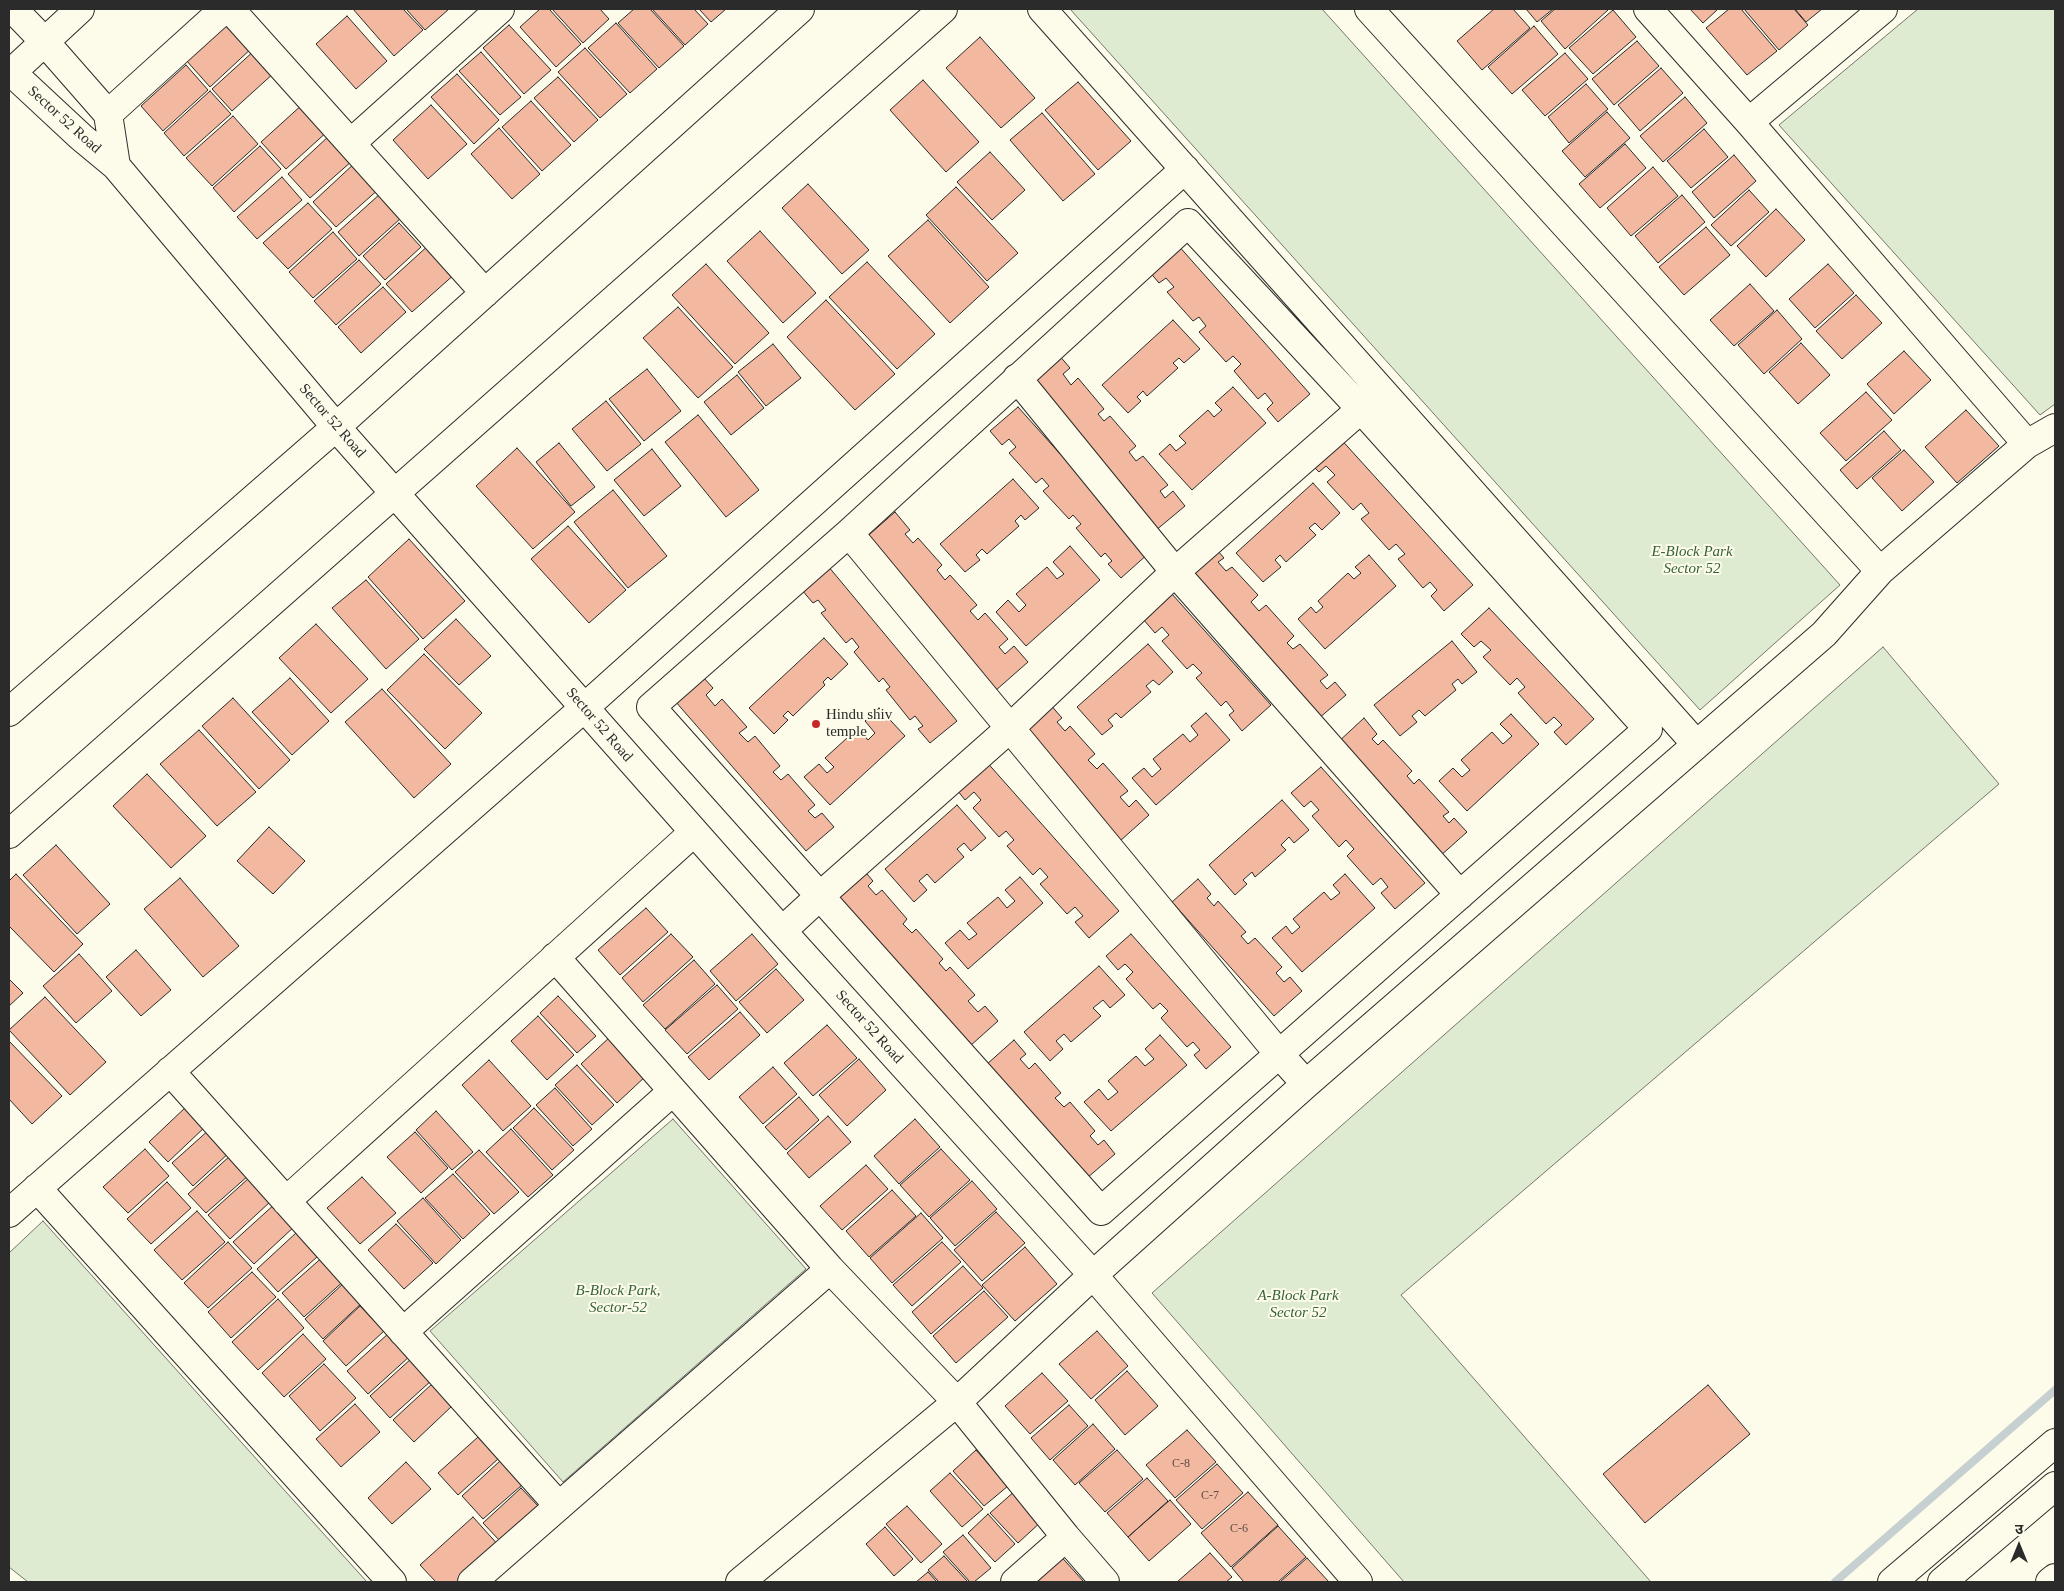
<!DOCTYPE html>
<html>
<head>
<meta charset="utf-8">
<style>
	body { margin:0 }
	#map { position:relative; width:2064px; height:1591px; overflow:hidden; background:#fdfbea; font-family:Georgia,"Noto Sans Devanagari",serif }
	canvas { display:block }
	.frame { position:absolute; inset:0; border:10px solid #2b2b2b; pointer-events:none }
	.north { position:absolute; left:1994px; top:1521px; width:50px; height:50px; -webkit-text-stroke:4px #fdfbea; paint-order:stroke; rotate:0deg; font-size:14px; font-weight:700; line-height:20px; text-align:center; color:#2b2b2b }
	.north::after { content:''; display:block; margin:auto; width:18px; height:22px; background:#2b2b2b; clip-path:polygon(50% 0,100% 100%,50% 72%,0 100%) }
</style>
</head>
<body>
<div id="map">
<canvas width="2064" height="1591"></canvas>
<div class="frame"></div>
<div class="north">उ</div>
</div>
<script>
const g = document.querySelector('canvas').getContext('2d');
g.lineJoin = 'round';
function paint(path, color) { g.fillStyle = color; g.fill(path, 'evenodd'); }
const poly = rows => new Path2D(rows.map(r => 'M' + r).join(''));
function stroke(path, color, width, dash) { g.strokeStyle = color; g.lineWidth = width; g.lineCap = dash ? 'butt' : 'round'; g.setLineDash(dash || []); g.stroke(path); }
function label(font, color, halo, rows, align = 'center') {
  g.font = font + ' Georgia,serif'; g.lineWidth = 4; g.setLineDash([]); g.textBaseline = 'middle'; g.strokeStyle = halo; g.fillStyle = color; for (const [text, x, y, turn = 0] of rows) {
    g.save(); g.translate(x, y); g.rotate((+turn || 0) * Math.PI / 180); g.textAlign = isNaN(turn) ? turn : align; if (halo) g.strokeText(text, 0, 0); g.fillText(text, 0, 0); g.restore();
  }
}
const green = poly([
	[1070,9,1322,9,1840,585,1700,710,1070,9],
	[1918,9,2055,9,2055,404,2040,415,1779,125,1918,9],
	[1883,647,1999,784,1401,1295,1651,1582,1404,1582,1152,1293,1883,647],
	[673,1119,806,1269,563,1482,430,1331,673,1119],
	[43,1221,268,1472,367,1582,28,1582,9,1567,9,1253,43,1221]
]);
paint(green, '#deebd1');
stroke(green, '#74746e', 1);
stroke(poly([
	[1835,1582,2055,1390]
]), '#c7d0d0', 8);
const building = poly([
	[353,9,403,9,423,30,394,56,353,9],
	[406,9,449,9,425,30,406,9],
	[540,9,549,9,581,44,556,67,520,27,540,9],
	[552,9,600,9,609,19,583,43,552,9],
	[634,9,650,9,684,46,659,68,618,23,634,9],
	[652,9,694,9,708,24,685,45,652,9],
	[699,9,726,9,711,22,699,9],
	[1494,9,1513,9,1530,28,1482,70,1457,41,1494,9],
	[1526,9,1553,9,1537,22,1526,9],
	[1555,9,1607,9,1608,10,1565,49,1541,21,1555,9],
	[1690,9,1718,9,1703,23,1690,9],
	[1729,9,1741,9,1777,51,1747,75,1706,28,1729,9],
	[1744,9,1794,9,1808,25,1779,50,1744,9],
	[1795,9,1822,9,1806,22,1795,9],
	[1613,10,1636,37,1593,74,1569,48,1613,10],
	[347,16,387,61,356,89,316,44,347,16],
	[229,18,254,46,210,87,185,59,229,18],
	[616,23,657,69,630,93,588,48,616,23],
	[509,25,551,70,524,94,483,48,509,25],
	[1534,26,1558,54,1512,94,1488,67,1534,26],
	[980,37,1035,98,1001,128,946,68,980,37],
	[1637,41,1659,66,1614,105,1592,79,1637,41],
	[585,48,627,94,600,118,558,72,585,48],
	[255,50,275,72,232,111,212,89,255,50],
	[481,52,521,97,500,115,459,71,481,52],
	[1565,53,1588,79,1545,116,1522,90,1565,53],
	[186,65,208,90,163,131,141,106,186,65],
	[1661,68,1683,93,1640,131,1618,105,1661,68],
	[457,74,499,120,474,144,431,97,457,74],
	[558,77,598,120,574,142,534,98,558,77],
	[923,80,979,142,946,172,890,110,923,80],
	[1078,82,1131,141,1098,170,1045,110,1078,82],
	[1586,84,1608,109,1569,143,1548,117,1586,84],
	[210,91,231,114,184,156,164,133,210,91],
	[1685,97,1707,123,1663,162,1640,136,1685,97],
	[531,101,571,145,542,171,502,127,531,101],
	[304,103,329,130,286,169,261,142,304,103],
	[431,105,467,144,428,179,393,140,431,105],
	[1607,112,1630,138,1585,177,1562,151,1607,112],
	[1042,113,1095,174,1063,201,1010,140,1042,113],
	[233,116,258,144,212,186,186,158,233,116],
	[499,128,540,174,512,199,471,154,499,128],
	[1704,129,1728,157,1691,188,1667,161,1704,129],
	[329,136,352,161,310,198,288,174,329,136],
	[1625,144,1646,168,1600,208,1579,184,1625,144],
	[260,146,281,169,234,212,213,188,260,146],
	[990,152,1025,190,992,220,957,182,990,152],
	[1734,155,1756,181,1714,218,1692,192,1734,155],
	[356,162,380,188,336,227,313,202,356,162],
	[1653,167,1678,196,1631,236,1607,208,1653,167],
	[282,177,302,200,257,239,237,217,282,177],
	[808,184,869,250,842,274,782,208,808,184],
	[956,187,1018,253,987,281,926,215,956,187],
	[1749,190,1769,212,1731,246,1711,225,1749,190],
	[380,194,401,218,359,256,338,232,380,194],
	[1682,195,1705,222,1658,263,1635,236,1682,195],
	[308,203,332,229,288,269,263,243,308,203],
	[1776,209,1805,240,1766,277,1737,246,1776,209],
	[928,220,989,287,950,323,888,256,928,220],
	[399,223,421,247,385,280,363,256,399,223],
	[1706,227,1730,255,1684,295,1659,267,1706,227],
	[760,231,816,293,783,323,727,261,760,231],
	[333,232,357,259,313,298,289,272,333,232],
	[430,244,456,273,412,312,386,284,430,244],
	[1177,244,1310,394,1278,422,1267,409,1273,403,1265,393,1258,399,1234,371,1241,364,1233,356,1226,362,1199,332,1206,326,1199,317,1193,321,1167,292,1174,287,1166,278,1159,283,1148,270,1177,244],
	[359,260,381,284,336,325,314,301,359,260],
	[867,262,935,334,897,369,829,297,867,262],
	[706,264,769,333,735,364,672,295,706,264],
	[1828,264,1854,293,1815,328,1789,299,1828,264],
	[1750,284,1774,311,1734,346,1710,320,1750,284],
	[383,287,406,312,361,353,338,327,383,287],
	[1856,295,1882,323,1842,359,1816,331,1856,295],
	[826,300,895,374,855,410,787,337,826,300],
	[678,307,733,367,698,398,643,338,678,307],
	[1777,310,1802,339,1764,374,1738,345,1777,310],
	[1173,320,1200,349,1184,363,1179,358,1173,363,1178,368,1147,396,1143,391,1137,397,1141,401,1128,413,1102,385,1173,320],
	[1801,343,1830,375,1798,404,1769,372,1801,343],
	[773,344,801,378,766,406,738,372,773,344],
	[1904,351,1931,380,1894,414,1867,384,1904,351],
	[1058,354,1070,368,1063,374,1071,385,1078,378,1104,409,1098,414,1104,421,1110,416,1136,446,1129,452,1136,461,1143,456,1168,485,1160,491,1165,498,1173,491,1185,506,1155,531,1028,380,1058,354],
	[647,369,681,411,644,441,609,399,647,369],
	[737,375,764,408,731,435,704,402,737,375],
	[1233,387,1266,423,1192,490,1159,454,1170,444,1176,451,1186,443,1179,436,1208,410,1214,417,1222,410,1215,403,1233,387],
	[1866,392,1892,420,1846,461,1820,433,1866,392],
	[606,401,641,444,607,471,572,429,606,401],
	[1018,407,1149,553,1121,578,1108,564,1112,561,1105,553,1101,557,1076,528,1081,524,1073,515,1069,519,1043,491,1049,486,1042,478,1036,483,1009,453,1016,447,1009,439,1002,445,990,431,1018,407],
	[1966,410,1999,446,1957,483,1925,447,1966,410],
	[698,415,759,490,726,517,665,442,698,415],
	[1884,431,1901,450,1857,489,1840,470,1884,431],
	[1338,436,1473,585,1444,611,1431,596,1437,590,1430,582,1423,588,1398,559,1405,554,1396,544,1389,550,1361,519,1369,513,1361,503,1353,510,1327,482,1335,475,1326,466,1319,472,1309,462,1338,436],
	[559,443,595,487,571,506,536,462,559,443],
	[517,448,575,512,533,549,476,486,517,448],
	[652,449,681,486,644,516,614,480,652,449],
	[1904,450,1934,482,1902,511,1872,478,1904,450],
	[1013,479,1039,508,1025,520,1021,515,1015,521,1019,526,987,554,982,549,976,555,980,560,965,572,940,544,1013,479],
	[1313,483,1340,513,1322,530,1315,523,1309,528,1316,535,1286,562,1280,555,1275,560,1281,567,1263,582,1236,553,1313,483],
	[613,490,667,556,628,588,574,522,613,490],
	[895,512,910,530,905,534,913,543,918,538,942,565,937,570,945,580,950,575,977,605,970,611,978,620,985,613,1008,639,999,647,1005,654,1014,646,1028,662,995,691,862,541,895,512],
	[568,526,626,590,589,623,531,559,568,526],
	[409,539,465,601,423,639,368,577,409,539],
	[1212,544,1224,558,1218,562,1226,571,1232,567,1258,595,1251,602,1259,611,1266,605,1294,636,1287,643,1293,649,1300,644,1328,675,1320,681,1327,689,1335,682,1346,695,1318,719,1184,568,1212,544],
	[1070,546,1100,580,1026,646,996,612,1008,600,1019,612,1026,605,1016,594,1047,567,1057,579,1064,574,1053,562,1070,546],
	[1369,555,1396,586,1325,649,1298,619,1311,607,1316,613,1323,607,1318,601,1348,573,1354,579,1361,573,1355,567,1369,555],
	[828,566,957,721,930,743,918,729,923,726,915,716,910,720,886,690,890,687,883,678,879,682,854,652,859,647,852,638,846,643,821,613,826,610,818,600,813,603,801,589,828,566],
	[366,580,419,639,386,669,332,608,366,580],
	[1172,594,1271,705,1242,731,1229,715,1234,711,1226,701,1221,706,1196,678,1202,673,1193,664,1187,669,1162,641,1169,635,1162,627,1155,633,1143,619,1172,594],
	[1489,608,1594,719,1566,745,1554,732,1562,725,1554,717,1546,724,1518,693,1525,687,1517,678,1510,685,1483,657,1491,650,1481,641,1474,647,1461,634,1489,608],
	[456,619,491,656,459,685,424,649,456,619],
	[316,624,368,679,331,713,279,658,316,624],
	[824,638,848,664,831,680,828,677,823,682,825,685,793,716,788,711,783,716,788,720,774,734,749,708,824,638],
	[1452,641,1477,672,1462,684,1458,679,1452,684,1456,690,1425,716,1419,710,1412,716,1417,722,1400,736,1374,705,1452,641],
	[1148,644,1173,672,1159,685,1153,680,1146,686,1151,692,1121,718,1116,713,1108,720,1113,726,1102,735,1077,707,1148,644],
	[424,654,482,713,445,749,387,690,424,654],
	[703,677,713,688,706,695,715,706,722,699,747,727,739,733,748,742,755,736,780,766,773,772,781,780,788,774,815,805,808,811,815,818,822,813,834,827,806,851,675,701,703,677],
	[290,678,329,721,292,755,252,712,290,678],
	[382,689,451,764,414,798,345,722,382,689],
	[233,698,290,760,259,789,202,726,233,698],
	[1049,703,1062,718,1057,722,1065,731,1070,726,1095,754,1088,760,1097,769,1103,763,1128,791,1120,797,1129,807,1136,800,1149,815,1120,841,1020,729,1049,703],
	[879,708,905,736,830,805,804,777,819,764,827,773,834,767,825,758,858,728,868,740,875,733,865,721,879,708],
	[1206,713,1230,740,1156,805,1132,778,1144,768,1152,777,1161,769,1153,759,1183,734,1190,742,1198,735,1191,726,1206,713],
	[1511,714,1539,744,1467,811,1439,781,1453,768,1462,777,1470,770,1461,760,1492,732,1503,744,1512,736,1500,724,1511,714],
	[1364,718,1377,734,1372,739,1378,745,1383,740,1412,771,1407,776,1414,784,1419,779,1449,812,1443,816,1449,823,1454,818,1467,832,1439,857,1336,744,1364,718],
	[199,730,256,792,217,826,160,764,199,730],
	[984,759,1119,911,1089,938,1075,922,1083,916,1075,907,1067,914,1040,884,1048,877,1040,868,1033,875,1007,846,1014,840,1006,831,999,837,973,808,981,800,974,792,965,800,954,786,984,759],
	[1321,767,1425,883,1395,909,1381,893,1388,887,1381,878,1373,885,1347,856,1354,849,1346,840,1339,847,1312,816,1319,810,1311,801,1304,807,1291,793,1321,767],
	[147,774,206,836,171,868,113,806,147,774],
	[1282,800,1309,830,1294,843,1289,837,1281,845,1286,850,1255,877,1252,872,1243,880,1247,884,1235,895,1209,865,1282,800],
	[957,805,986,838,971,851,964,843,957,849,964,857,935,883,927,874,919,881,927,890,914,902,885,869,957,805],
	[269,827,305,861,273,894,237,861,269,827],
	[56,845,110,904,77,934,23,875,56,845],
	[861,867,873,881,868,886,876,895,882,890,907,919,903,924,912,933,916,929,943,959,939,963,946,971,950,967,975,995,968,1001,978,1012,985,1006,998,1021,970,1046,833,892,861,867],
	[16,874,83,944,54,972,9,926,9,881,16,874],
	[1345,874,1375,908,1302,972,1272,938,1286,926,1292,934,1300,927,1293,919,1324,892,1331,900,1340,893,1333,885,1345,874],
	[1020,877,1043,903,968,969,945,943,960,930,969,940,977,934,967,923,998,897,1007,908,1015,901,1005,890,1020,877],
	[180,878,239,946,203,977,144,909,180,878],
	[1198,879,1211,894,1207,898,1214,906,1218,901,1246,932,1241,936,1248,944,1255,938,1282,967,1276,973,1284,982,1290,977,1302,991,1274,1016,1172,902,1198,879],
	[646,908,668,932,620,975,598,950,646,908],
	[671,934,693,957,643,1002,622,978,671,934],
	[752,934,778,964,736,1001,710,971,752,934],
	[1131,934,1231,1047,1206,1069,1194,1055,1200,1050,1193,1042,1187,1047,1161,1018,1168,1011,1160,1003,1153,1009,1126,979,1133,972,1125,964,1118,970,1106,956,1131,934],
	[136,950,171,990,141,1016,106,977,136,950],
	[79,954,112,991,76,1023,43,986,79,954],
	[694,960,715,984,665,1029,643,1005,694,960],
	[1099,966,1125,995,1110,1008,1103,1000,1093,1008,1101,1016,1071,1042,1064,1034,1056,1041,1063,1049,1050,1061,1024,1032,1099,966],
	[776,969,804,1000,767,1033,739,1002,776,969],
	[9,979,23,993,9,1006,9,979],
	[717,985,738,1009,687,1054,665,1030,717,985],
	[558,996,596,1036,577,1053,540,1013,558,996],
	[45,997,106,1062,70,1095,9,1030,45,997],
	[740,1012,760,1035,709,1080,688,1057,740,1012],
	[538,1016,574,1055,547,1080,511,1041,538,1016],
	[827,1025,857,1058,813,1096,784,1063,827,1025],
	[1160,1035,1187,1065,1111,1131,1084,1102,1099,1089,1108,1100,1118,1092,1108,1081,1136,1056,1145,1066,1154,1059,1145,1049,1160,1035],
	[611,1036,647,1075,617,1103,581,1064,611,1036],
	[1014,1040,1026,1054,1020,1059,1029,1069,1035,1063,1061,1093,1055,1098,1064,1107,1070,1102,1095,1131,1090,1136,1098,1145,1104,1140,1115,1154,1087,1178,986,1065,1014,1040],
	[9,1041,62,1096,32,1124,9,1099,9,1041],
	[859,1059,886,1090,847,1126,819,1095,859,1059],
	[489,1060,531,1106,503,1131,462,1085,489,1060],
	[577,1065,614,1105,592,1125,555,1085,577,1065],
	[773,1067,797,1094,763,1124,739,1097,773,1067],
	[555,1088,592,1129,573,1146,536,1105,555,1088],
	[799,1097,819,1120,786,1150,765,1127,799,1097],
	[187,1106,206,1126,168,1162,149,1142,187,1106],
	[534,1108,574,1150,552,1170,513,1128,534,1108],
	[436,1111,473,1152,452,1170,416,1130,436,1111],
	[828,1116,851,1142,809,1178,787,1153,828,1116],
	[915,1119,940,1147,899,1184,874,1156,915,1119],
	[210,1129,231,1151,193,1186,172,1163,210,1129],
	[511,1129,553,1175,528,1197,486,1152,511,1129],
	[415,1132,448,1168,421,1193,387,1157,415,1132],
	[145,1149,169,1176,128,1213,103,1187,145,1149],
	[941,1149,970,1180,929,1217,900,1185,941,1149],
	[479,1150,519,1192,494,1214,455,1172,479,1150],
	[231,1155,249,1175,206,1213,188,1194,231,1155],
	[866,1165,888,1189,842,1230,820,1206,866,1165],
	[453,1174,490,1214,463,1239,425,1198,453,1174],
	[362,1177,396,1213,360,1244,327,1208,362,1177],
	[249,1178,271,1201,230,1239,208,1215,249,1178],
	[972,1181,997,1209,955,1246,930,1218,972,1181],
	[167,1182,191,1208,151,1244,127,1219,167,1182],
	[892,1190,916,1216,869,1257,846,1231,892,1190],
	[423,1198,461,1240,436,1264,397,1221,423,1198],
	[276,1203,296,1225,254,1264,233,1242,276,1203],
	[197,1211,225,1242,182,1280,154,1250,197,1211],
	[996,1212,1025,1243,982,1281,954,1250,996,1212],
	[921,1213,943,1238,892,1283,870,1258,921,1213],
	[396,1224,433,1263,404,1289,368,1250,396,1224],
	[296,1233,318,1256,278,1292,257,1269,296,1233],
	[228,1242,252,1268,208,1308,184,1283,228,1242],
	[942,1242,961,1262,912,1306,893,1285,942,1242],
	[1025,1247,1057,1284,1015,1321,982,1285,1025,1247],
	[325,1255,347,1278,304,1317,282,1293,325,1255],
	[963,1266,983,1288,931,1334,912,1312,963,1266],
	[252,1272,276,1297,231,1338,208,1312,252,1272],
	[346,1281,364,1301,323,1339,305,1319,346,1281],
	[984,1291,1008,1317,956,1363,933,1336,984,1291],
	[278,1299,304,1328,258,1370,232,1342,278,1299],
	[360,1306,384,1331,346,1366,323,1341,360,1306],
	[1097,1331,1128,1366,1091,1399,1059,1364,1097,1331],
	[389,1333,410,1356,368,1394,347,1371,389,1333],
	[303,1334,326,1359,284,1397,262,1373,303,1334],
	[412,1358,432,1380,390,1418,370,1396,412,1358],
	[324,1364,356,1398,320,1431,289,1396,324,1364],
	[1127,1371,1158,1406,1125,1435,1095,1400,1127,1371],
	[1042,1373,1068,1401,1030,1434,1005,1406,1042,1373],
	[432,1384,452,1406,414,1442,393,1420,432,1384],
	[1708,1385,1750,1434,1645,1523,1603,1474,1708,1385],
	[355,1404,380,1432,341,1467,316,1439,355,1404],
	[1069,1405,1088,1426,1050,1460,1031,1438,1069,1405],
	[1093,1424,1115,1449,1075,1485,1053,1460,1093,1424],
	[1187,1430,1216,1462,1175,1498,1146,1465,1187,1430],
	[478,1437,498,1459,458,1495,438,1473,478,1437],
	[976,1450,1008,1486,984,1506,953,1471,976,1450],
	[1117,1450,1143,1479,1105,1512,1079,1483,1117,1450],
	[500,1461,522,1485,483,1519,462,1496,500,1461],
	[406,1462,431,1489,392,1524,368,1498,406,1462],
	[1217,1464,1243,1493,1202,1529,1176,1500,1217,1464],
	[950,1473,983,1509,962,1527,930,1491,950,1473],
	[1147,1478,1168,1501,1128,1537,1107,1513,1147,1478],
	[521,1488,539,1507,501,1542,483,1523,521,1488],
	[1016,1490,1043,1520,1018,1543,990,1513,1016,1490],
	[1248,1492,1278,1525,1231,1567,1201,1533,1248,1492],
	[1170,1500,1191,1524,1149,1561,1128,1537,1170,1500],
	[907,1506,942,1544,921,1563,886,1524,907,1506],
	[988,1514,1015,1544,995,1562,968,1533,988,1514],
	[473,1517,500,1547,462,1582,436,1582,420,1565,473,1517],
	[1278,1526,1306,1557,1278,1582,1244,1582,1232,1568,1278,1526],
	[885,1527,913,1559,894,1576,866,1544,885,1527],
	[963,1535,991,1568,974,1582,970,1582,943,1552,963,1535],
	[1057,1552,1084,1582,1023,1582,1057,1552],
	[1210,1553,1232,1577,1226,1582,1177,1582,1210,1553],
	[944,1556,968,1582,939,1582,928,1570,944,1556],
	[1307,1558,1329,1582,1280,1582,1307,1558],
	[928,1572,937,1582,916,1582,928,1572]
]);
paint(building, '#f2b8a0');
stroke(building, '#2b2b2b', 1);
const minor = poly([
	[13,9,44,41,108,114,116,166],
	[230,9,485,293],
	[1042,9,1696,744],
	[1369,9,1880,571],
	[1648,9,1749,122,2027,444],
	[9,70,81,137,116,166,336,427,782,931,1093,1275,1358,1582],
	[11,73,80,9],
	[108,114,224,9],
	[1749,122,1883,9],
	[351,143,500,9],
	[1188,223,1361,409,1648,729,1101,1211,651,707,849,533,1188,223],
	[1017,378,1175,572,1460,895],
	[849,533,1279,1054,1306,1084],
	[9,712,336,427,800,9],
	[9,834,943,9],
	[782,931,820,896,1009,729,1175,572,1361,409],
	[555,957,830,1269,957,1402,1066,1537,1105,1582],
	[170,1071,559,1506],
	[37,1188,392,1582],
	[286,1201,694,832],
	[9,1213,584,708,1185,169],
	[403,1332,673,1091],
	[472,1582,830,1269],
	[740,1582,957,1402,1093,1275,1306,1084,1824,634,1880,571,2027,444,2055,428],
	[1015,1582,1066,1537],
	[1892,1582,2055,1443]
]);
const major = poly([
	[1942,1582,2055,1486],
	[2050,1582,2055,1578]
]);
stroke(minor, '#2b2b2b', 30);
stroke(major, '#2b2b2b', 30);
stroke(minor, '#fdfbea', 28);
stroke(major, '#fdfbea', 28);
for (const [x, y, r, color] of [
	[816,724,5,"#c62828"]
]) { const dot = new Path2D(); dot.arc(x, y, r, 0, 2 * Math.PI); g.fillStyle = color; g.fill(dot); stroke(dot, '#fdfbea', 2); }
label('12px', '#5d4e48', null, [
	["C-8",1181,1464],
	["C-7",1210,1496],
	["C-6",1239,1529]
]);
label('15px', '#2b2b2b', '#fdfbea', [
	["Sector 52 Road",64,120,42],
	["Sector 52 Road",332,421,49],
	["Sector 52 Road",599,725,49],
	["Sector 52 Road",869,1027,48]
]);
label('italic 15px', '#34623c', '#fdfbea', [
	["E-Block Park",1692,552],
	["Sector 52",1692,569],
	["B-Block Park,",618,1291],
	["Sector-52",618,1308],
	["A-Block Park",1298,1296],
	["Sector 52",1298,1313]
]);
label('15px', '#2b2b2b', '#fdfbea', [
	["Hindu shiv",826,715],
	["temple",826,732]
], 'left');
</script>
</body>
</html>
